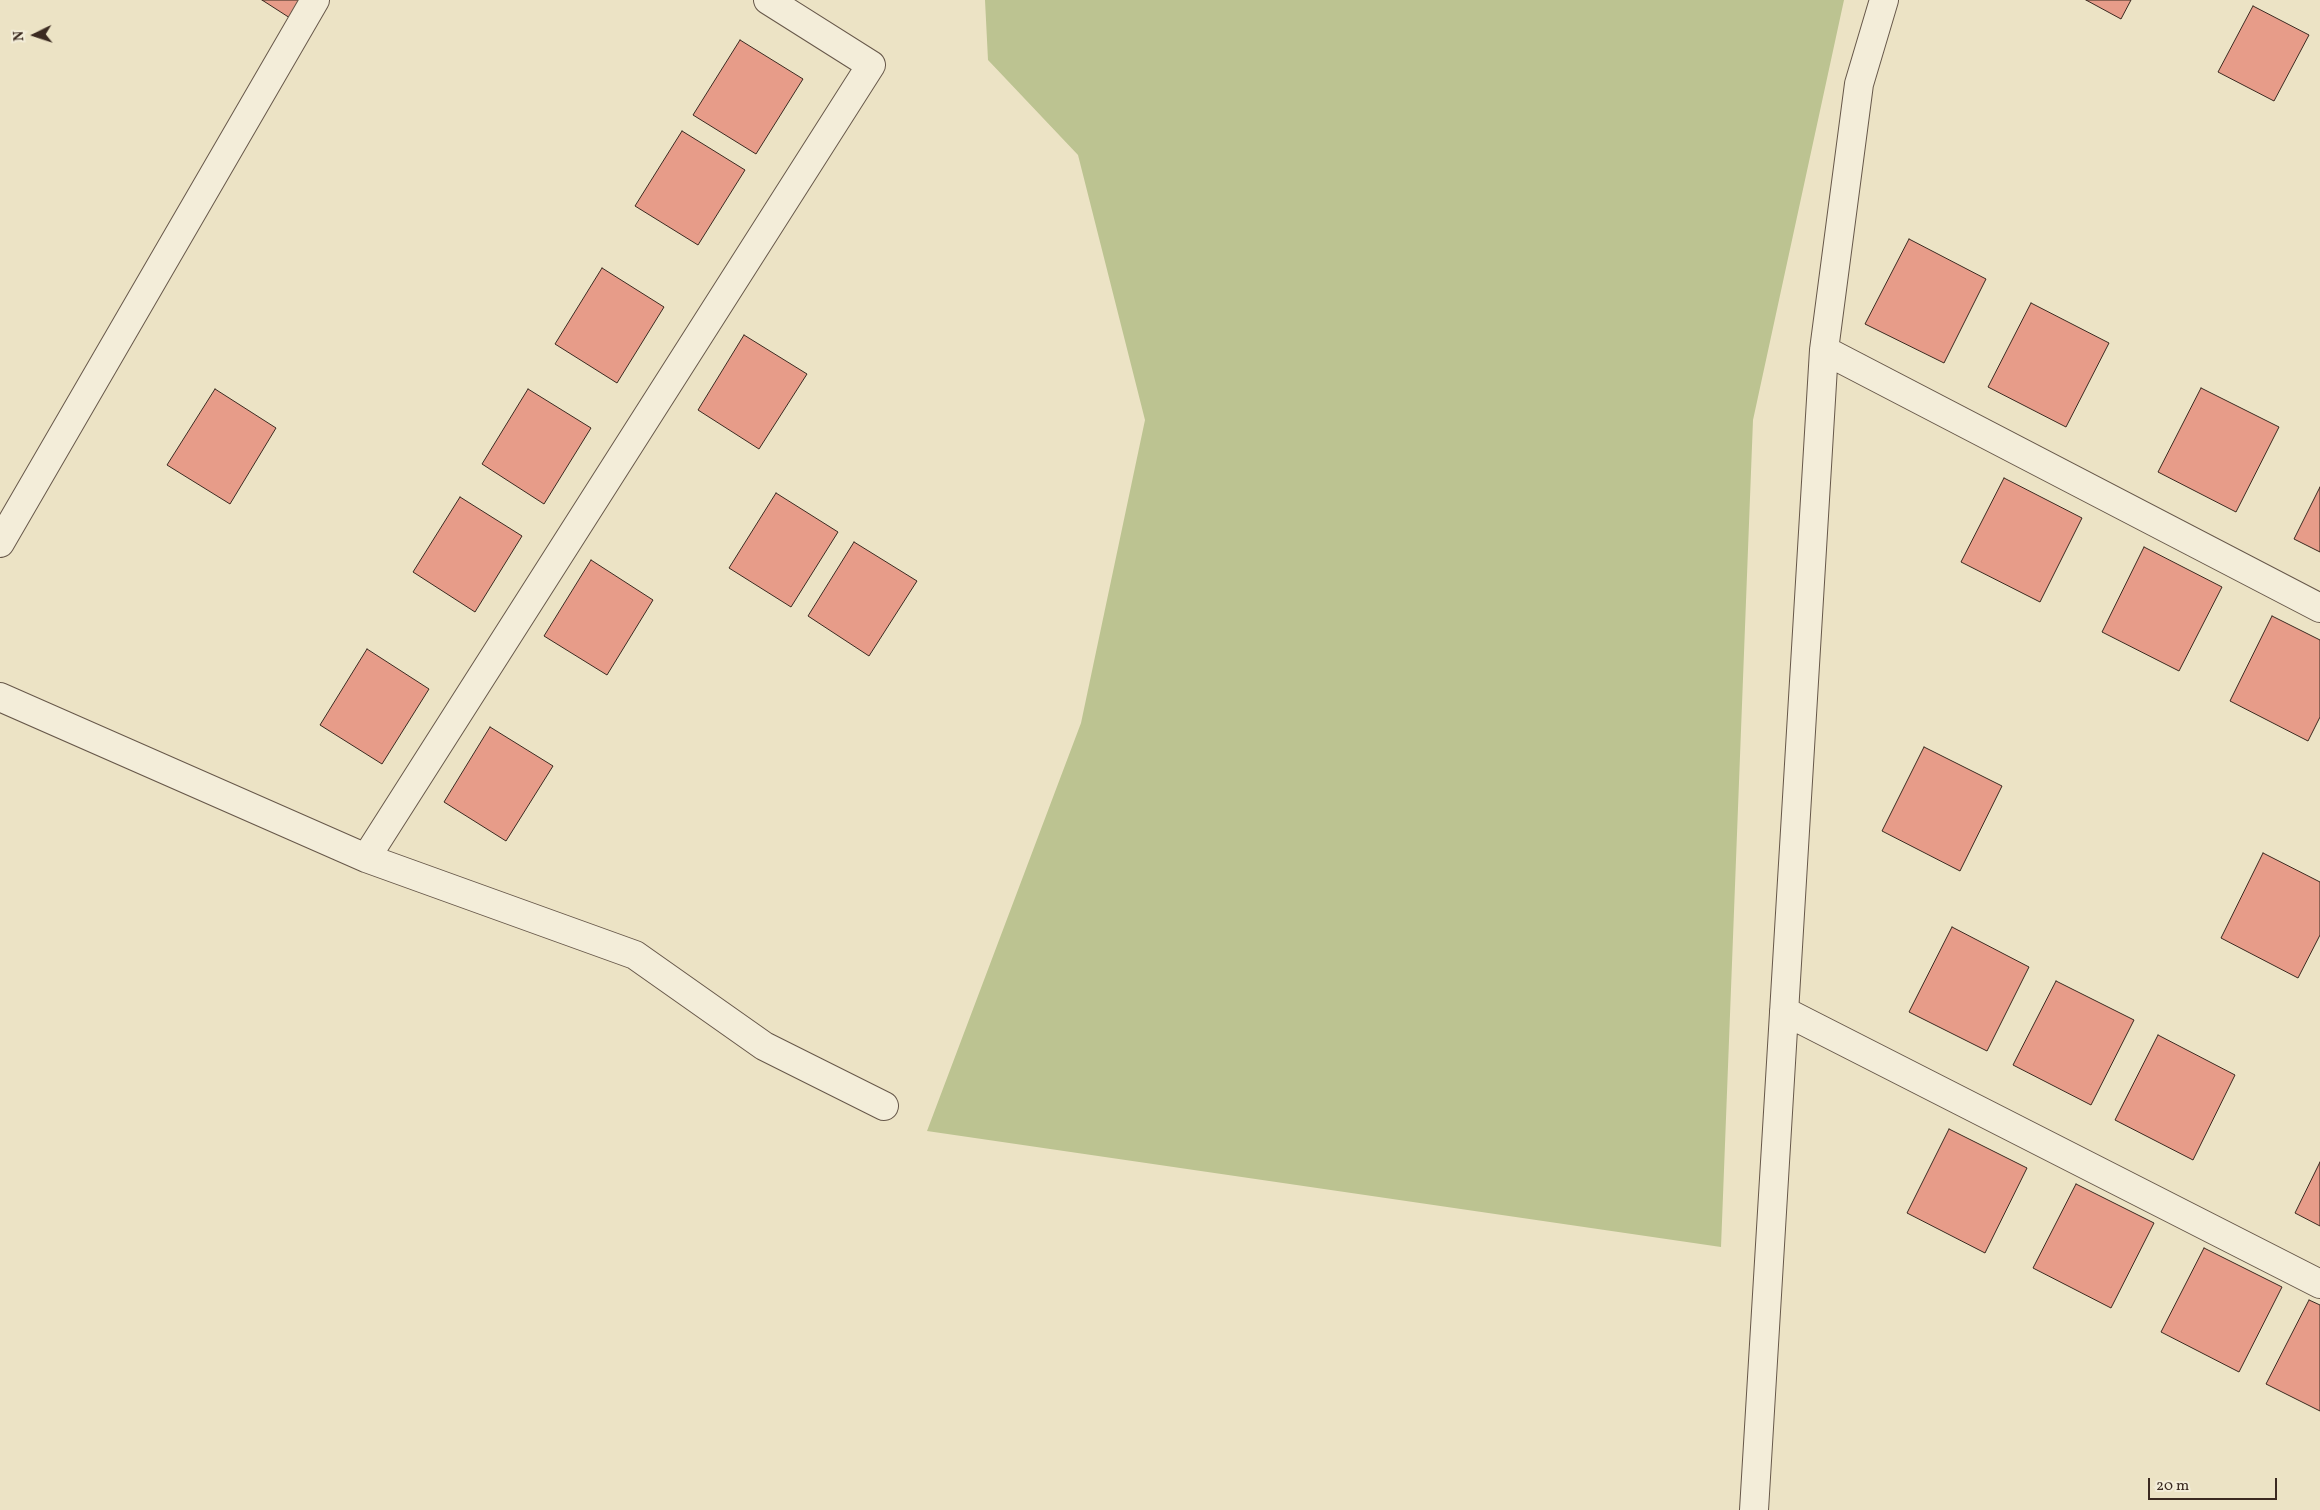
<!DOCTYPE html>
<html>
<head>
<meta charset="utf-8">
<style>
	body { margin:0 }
	#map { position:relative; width:2320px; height:1510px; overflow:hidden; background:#ece3c5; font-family:Vollkorn,serif }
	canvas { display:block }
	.north { position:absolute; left:10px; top:10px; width:50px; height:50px; -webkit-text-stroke:4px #f3edd9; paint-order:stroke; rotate:266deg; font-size:14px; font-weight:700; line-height:20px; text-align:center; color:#3b2a21 }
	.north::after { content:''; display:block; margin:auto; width:18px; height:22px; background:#3b2a21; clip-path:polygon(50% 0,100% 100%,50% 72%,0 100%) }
	.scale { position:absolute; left:2148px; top:1478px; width:129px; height:22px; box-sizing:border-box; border:2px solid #3b2a21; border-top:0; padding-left:6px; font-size:15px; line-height:18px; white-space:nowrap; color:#3b2a21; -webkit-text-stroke:4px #f3edd9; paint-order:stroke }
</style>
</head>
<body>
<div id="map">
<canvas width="2320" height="1510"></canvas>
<div class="north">N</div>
<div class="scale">20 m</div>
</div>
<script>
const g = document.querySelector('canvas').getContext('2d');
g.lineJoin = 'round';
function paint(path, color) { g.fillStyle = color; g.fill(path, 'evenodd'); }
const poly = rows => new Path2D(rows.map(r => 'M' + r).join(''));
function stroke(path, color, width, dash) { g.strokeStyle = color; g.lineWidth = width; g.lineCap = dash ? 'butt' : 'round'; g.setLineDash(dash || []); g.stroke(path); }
paint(poly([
	[985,0,1844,0,1753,420,1721,1247,927,1131,1081,723,1145,420,1078,155,988,60]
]), '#bcc391');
const building = poly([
	[262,0,301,0,290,18,262,0],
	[2086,0,2131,0,2121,19,2086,0],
	[2253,6,2309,35,2274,101,2218,72,2253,6],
	[740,40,803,79,756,154,693,115,740,40],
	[682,131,745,170,698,245,635,206,682,131],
	[1909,239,1986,279,1944,363,1865,324,1909,239],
	[602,268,664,307,617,383,555,344,602,268],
	[2031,303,2109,343,2066,427,1988,387,2031,303],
	[744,335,807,374,759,449,698,410,744,335],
	[2201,388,2279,427,2236,512,2158,472,2201,388],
	[215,389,276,428,230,504,167,465,215,389],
	[528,389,591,428,544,504,482,464,528,389],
	[2004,478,2082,518,2040,602,1961,562,2004,478],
	[2320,487,2320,552,2294,539,2320,487],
	[776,493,838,532,791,607,729,568,776,493],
	[460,497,522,536,475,612,413,572,460,497],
	[854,542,917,581,869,656,808,616,854,542],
	[2144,547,2222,587,2179,671,2102,632,2144,547],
	[591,560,653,600,607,675,544,636,591,560],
	[2272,616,2320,640,2320,717,2308,741,2230,701,2272,616],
	[367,649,429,689,382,764,320,725,367,649],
	[490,727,553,766,506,841,444,802,490,727],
	[1924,747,2002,786,1960,871,1882,831,1924,747],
	[2263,853,2320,882,2320,935,2298,978,2221,938,2263,853],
	[1952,927,2029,967,1987,1051,1909,1012,1952,927],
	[2056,981,2134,1020,2091,1105,2013,1065,2056,981],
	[2158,1035,2235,1075,2193,1160,2115,1120,2158,1035],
	[1949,1129,2027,1168,1985,1253,1907,1213,1949,1129],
	[2320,1162,2320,1226,2295,1213,2320,1162],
	[2076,1184,2154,1223,2111,1308,2033,1268,2076,1184],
	[2204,1248,2282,1287,2239,1372,2161,1332,2204,1248],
	[2309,1300,2320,1305,2320,1411,2266,1384,2309,1300]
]);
paint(building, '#e79c89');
stroke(building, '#3b2a21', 1);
const minor = poly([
	[1824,350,2320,608],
	[0,543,315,0],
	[0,697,366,858,635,955,764,1046,884,1106],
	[366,858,871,65,768,0],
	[1784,1011,2320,1284],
	[1754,1510,1824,350,1859,84,1884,0]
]);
stroke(minor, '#67584a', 30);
stroke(minor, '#f3edd9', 28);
</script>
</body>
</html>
